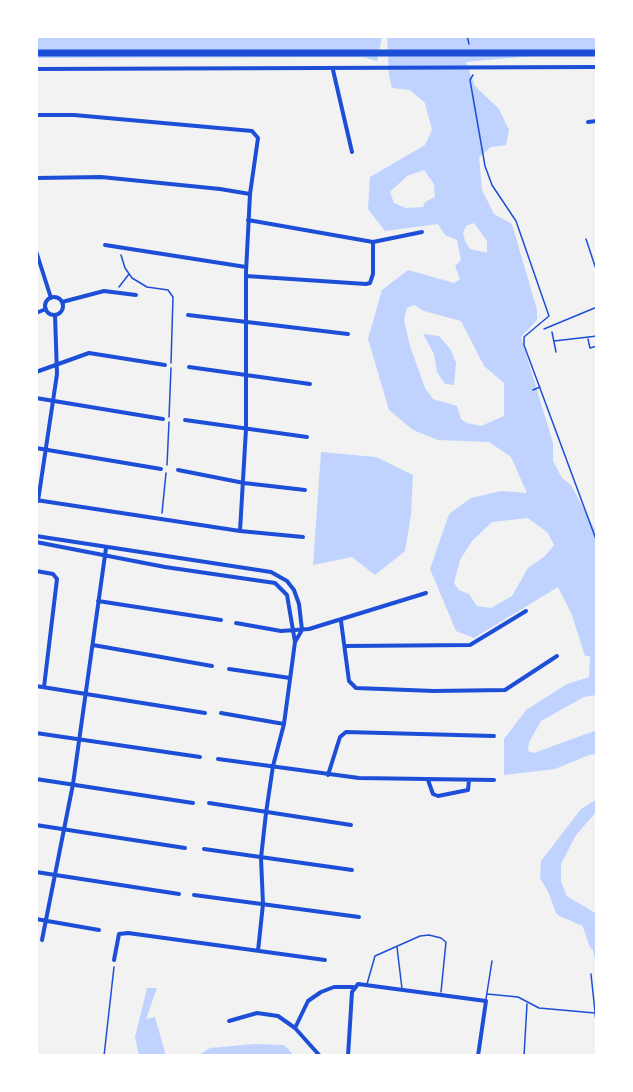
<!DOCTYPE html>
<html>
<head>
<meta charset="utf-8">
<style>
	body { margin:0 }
	#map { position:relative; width:633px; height:1092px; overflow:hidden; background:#f2f2f2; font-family:Signika,sans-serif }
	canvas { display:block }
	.frame { position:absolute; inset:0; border:38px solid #fff; pointer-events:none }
</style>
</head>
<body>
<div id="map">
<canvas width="633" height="1092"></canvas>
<div class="frame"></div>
</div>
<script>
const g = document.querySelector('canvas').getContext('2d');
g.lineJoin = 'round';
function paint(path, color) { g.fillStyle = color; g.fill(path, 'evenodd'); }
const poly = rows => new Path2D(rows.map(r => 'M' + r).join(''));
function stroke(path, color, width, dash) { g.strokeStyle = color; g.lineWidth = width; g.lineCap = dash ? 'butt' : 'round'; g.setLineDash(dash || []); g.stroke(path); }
paint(poly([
	[36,36,382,36,382,37,377,61,362,57,36,58],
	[387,36,597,36,597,50,466,62,475,86,499,109,509,130,506,145,491,147,479,157,482,190,494,214,512,224,537,310,537,320,521,337,553,443,553,461,562,478,571,485,597,533,597,695,584,697,541,721,529,742,528,751,534,753,597,730,597,754,589,755,555,769,504,775,504,739,526,710,567,684,589,677,590,656,585,656,572,615,558,587,474,638,456,631,430,569,449,514,471,498,501,491,527,493,511,457,489,442,438,440,413,430,389,410,368,339,382,290,408,270,454,283,460,279,455,266,461,260,457,240,445,235,438,224,385,231,368,209,370,177,425,145,432,130,425,103,410,90,392,88,389,76],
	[424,170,434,184,435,197,425,202,423,207,406,208,394,203,390,192,407,176],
	[474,223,487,241,487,253,470,249,465,241,463,233,466,226],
	[414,305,424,311,461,321,484,366,504,383,504,416,481,426,467,423,461,419,457,406,433,399,425,388,410,346,404,320,407,308],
	[528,518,548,533,554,545,545,556,528,568,512,596,491,608,477,606,469,594,459,590,454,583,460,560,472,541,492,522],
	[423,334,439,336,451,350,456,363,454,385,445,384,437,372,434,354],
	[321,452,376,457,413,475,411,515,405,551,375,575,352,557,313,565],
	[597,799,597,811,576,835,561,864,561,882,565,895,597,914,597,969,587,924,553,900,540,878,541,861,581,809],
	[147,988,157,988,146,1019,155,1017,166,1056,139,1056,135,1037],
	[254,1044,284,1045,292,1053,291,1056,197,1056,210,1048]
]), '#bfd3fe');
stroke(poly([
	[554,885,563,909,589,920,597,943]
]), '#bfd3fe', 16);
stroke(poly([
	[467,36,469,44],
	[473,75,470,80,485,166,492,185,516,221,549,316,524,337,524,345,597,542],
	[121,255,125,268,132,278,147,287,168,290,173,297,171,363],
	[119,287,129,274],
	[552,332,556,352],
	[588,339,590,348,597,346],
	[554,341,597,336],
	[533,390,540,387],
	[169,417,171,368],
	[167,465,169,422],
	[162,513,166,473],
	[104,1056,114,967]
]), '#1d4ed8', 1.5);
stroke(poly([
	[586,239,597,272],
	[544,329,597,307],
	[397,947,402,989],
	[591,974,595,1012],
	[367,984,375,956,420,936,429,935,441,938,446,942,441,992],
	[487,994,518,997,539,1008,595,1013,597,1030],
	[486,999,492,961],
	[524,1056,527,1004]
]), '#1d4ed8', 1.5);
stroke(poly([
	[36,69,597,67],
	[333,70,352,152],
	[36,115,74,115,252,131,258,138,250,194],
	[588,122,597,121],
	[36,178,101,177,220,189,250,194,246,272,246,429,240,531],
	[248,220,373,242,422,232],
	[105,245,246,267],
	[36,251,51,298],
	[246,276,366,284,370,283,373,274,373,242],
	'45 306a9 9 0 1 1 18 0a9 9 0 1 1-18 0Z',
	[62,302,104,291,136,295],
	[36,313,46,309],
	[188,315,348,334],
	[189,367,310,384],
	[36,372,89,353,165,365],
	[36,398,163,419],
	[185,420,307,437],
	[36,448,161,469],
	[178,470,244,483,305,490],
	[36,500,240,531,303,537],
	[38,501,57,374,55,315],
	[36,536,271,572,287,581,294,590,299,604,302,630,295,642,284,724,273,766,266,813,261,858,263,904,258,951],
	[36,542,165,567,275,583,287,595,295,642],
	[36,571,53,574,57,579,44,687],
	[98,601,221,620],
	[341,621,349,681,356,688,434,691,505,690,557,656],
	[236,623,281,631,309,629,426,593],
	[93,645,212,666],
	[345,646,470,645,526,611],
	[229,669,290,678],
	[36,686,205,713],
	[221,713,284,724],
	[36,733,200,757],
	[218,759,359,778,494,780],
	[328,775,340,737,346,732,494,736],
	[36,779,193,803],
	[428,780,433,794,438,796,468,790,469,780],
	[209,803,351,825],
	[36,825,185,848],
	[204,849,352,870],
	[36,872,179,894],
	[194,895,359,917],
	[36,919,99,930],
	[42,940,73,784,106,548],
	[114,960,119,934,128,933,325,960],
	[229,1021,257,1013,278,1016,295,1028,320,1056],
	[295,1028,308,1001,321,992,334,987,353,987],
	[348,1056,352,992,358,984,486,1001,478,1056]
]), '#1d4ed8', 4);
stroke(poly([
	[36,53,597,53]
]), '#1d4ed8', 7);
</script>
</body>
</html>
